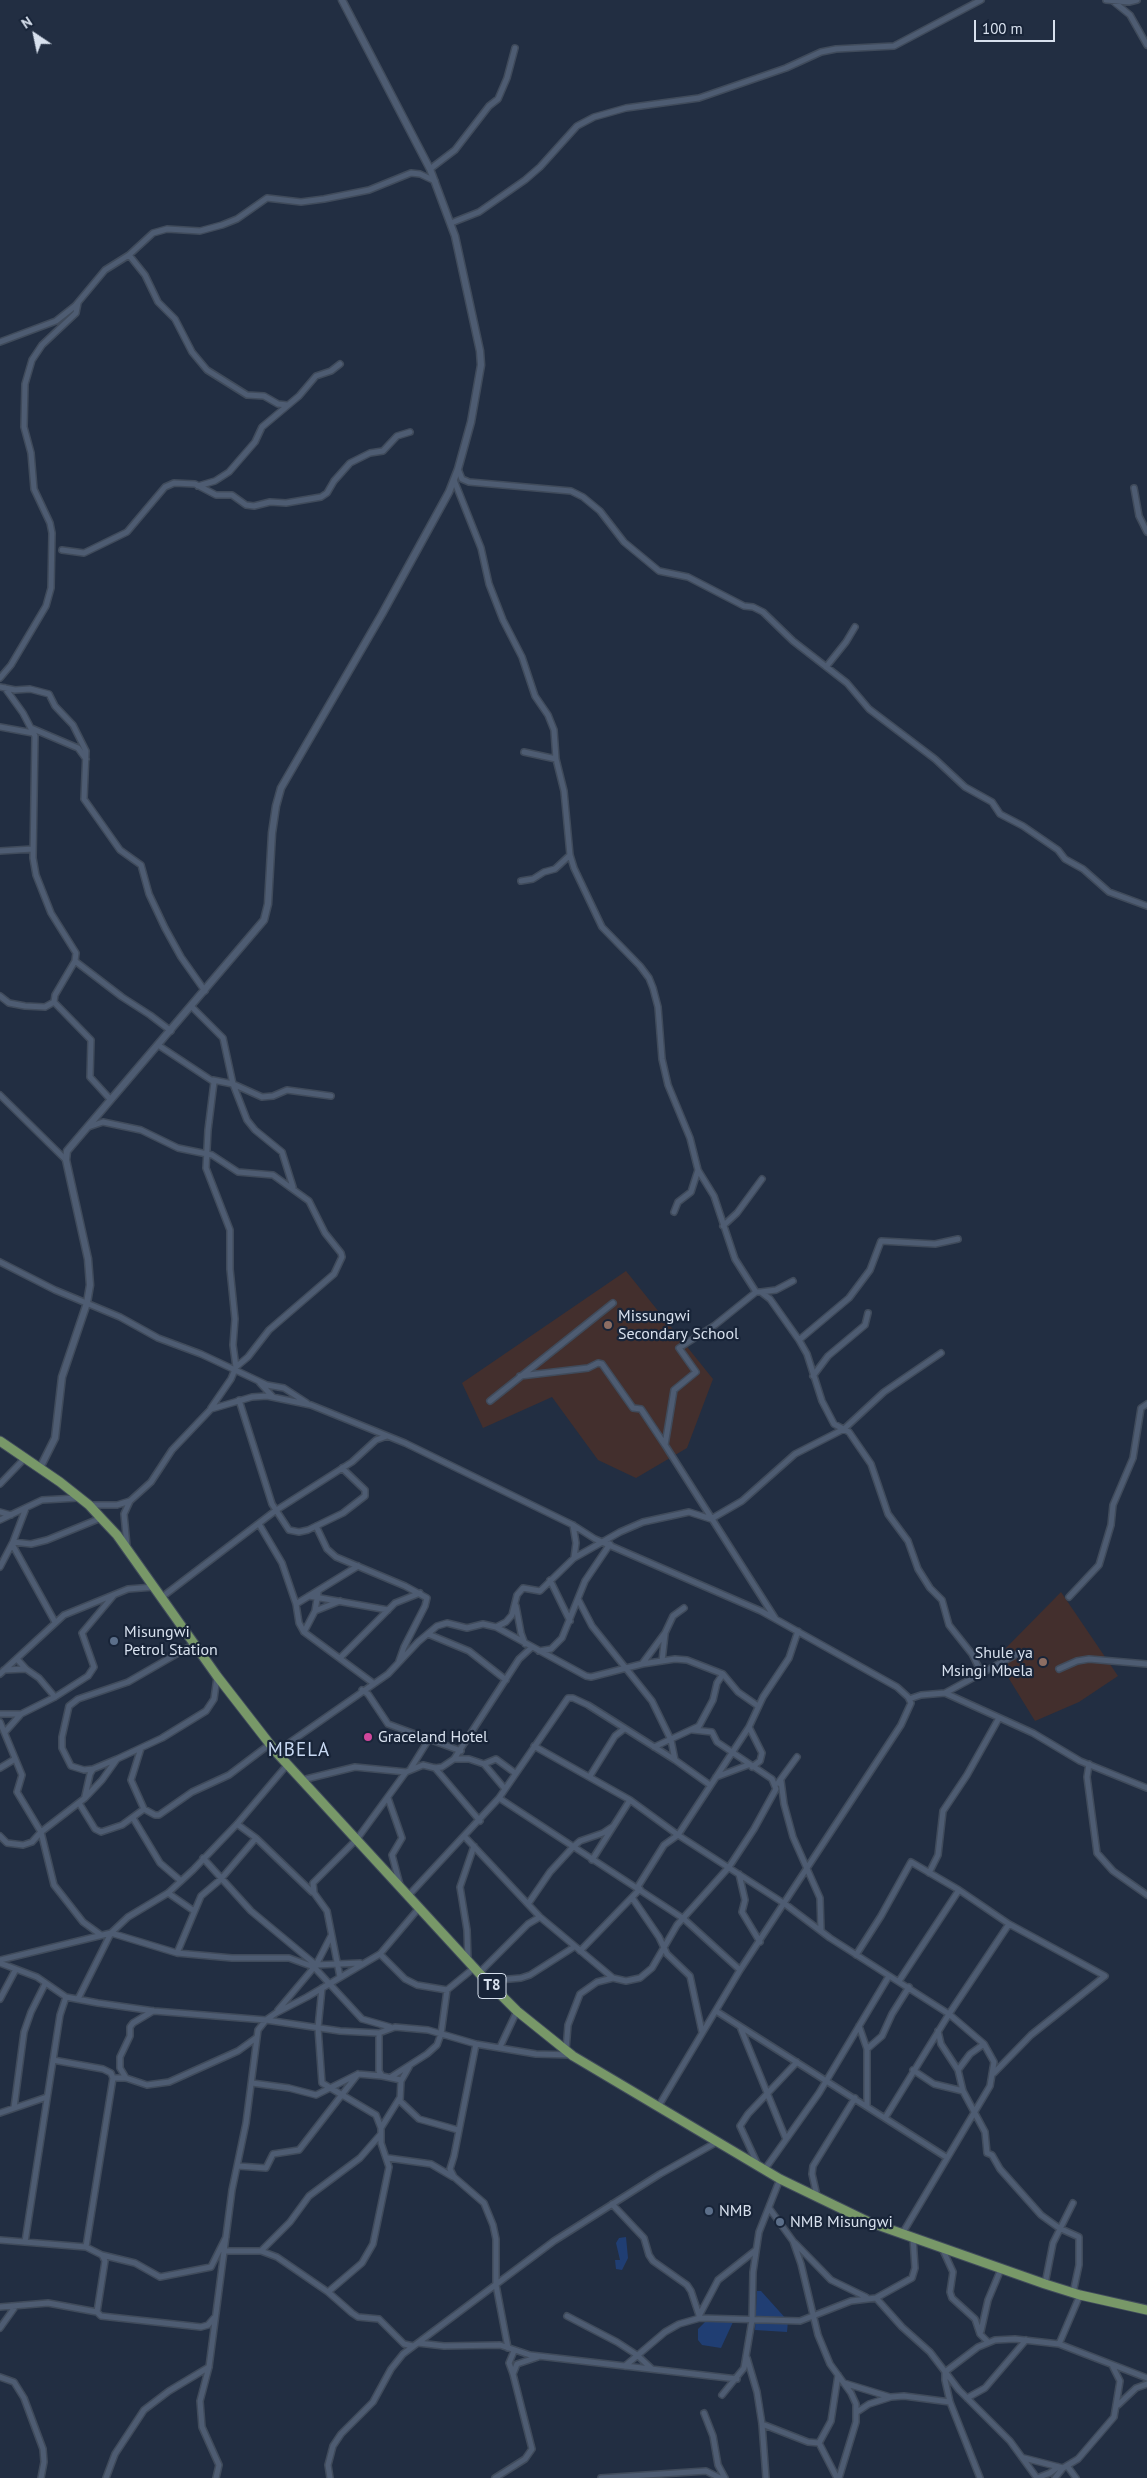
<!DOCTYPE html>
<html>
<head>
<meta charset="utf-8">
<style>
	body { margin:0 }
	#map { position:relative; width:1147px; height:2478px; overflow:hidden; background:#222e42; font-family:"PT Sans",sans-serif }
	canvas { display:block }
	.north { position:absolute; left:10px; top:10px; width:50px; height:50px; -webkit-text-stroke:4px #182438; paint-order:stroke; rotate:326deg; font-size:14px; font-weight:700; line-height:20px; text-align:center; color:#d8e1ee }
	.north::after { content:''; display:block; margin:auto; width:18px; height:22px; background:#d8e1ee; clip-path:polygon(50% 0,100% 100%,50% 72%,0 100%) }
	.scale { position:absolute; left:974px; top:20px; width:81px; height:22px; box-sizing:border-box; border:2px solid #d8e1ee; border-top:0; padding-left:6px; font-size:15px; line-height:18px; white-space:nowrap; color:#d8e1ee; -webkit-text-stroke:4px #182438; paint-order:stroke }
</style>
</head>
<body>
<div id="map">
<canvas width="1147" height="2478"></canvas>
<div class="north">N</div>
<div class="scale">100 m</div>
</div>
<script>
const g = document.querySelector('canvas').getContext('2d');
g.lineJoin = 'round';
function paint(path, color) { g.fillStyle = color; g.fill(path, 'evenodd'); }
const poly = rows => new Path2D(rows.map(r => 'M' + r).join(''));
function stroke(path, color, width, dash) { g.strokeStyle = color; g.lineWidth = width; g.lineCap = dash ? 'butt' : 'round'; g.setLineDash(dash || []); g.stroke(path); }
function label(font, color, halo, rows, align = 'center') {
  g.font = font + ' "PT Sans",sans-serif'; g.lineWidth = 4.5; g.setLineDash([]); g.textBaseline = 'middle'; g.strokeStyle = halo; g.fillStyle = color; for (const [text, x, y, turn = 0] of rows) {
    g.save(); g.translate(x, y); g.rotate((+turn || 0) * Math.PI / 180); g.textAlign = isNaN(turn) ? turn : align; if (halo) g.strokeText(text, 0, 0); g.fillText(text, 0, 0); g.restore();
  }
}
paint(poly([
	[626,1271,713,1379,687,1448,636,1478,598,1460,552,1397,483,1428,462,1383],
	[1061,1592,1118,1676,1079,1702,1035,1721,995,1656,1004,1650]
]), '#432f2d');
paint(poly([
	[626,2237,628,2258,622,2270,616,2269,615,2260,620,2260,616,2243,619,2238],
	[757,2291,761,2291,788,2321,787,2332,755,2330],
	[707,2320,733,2322,721,2348,702,2345,698,2340,698,2329]
]), '#203e73');
const minor = poly([
	[1106,0,1129,2,1137,0],
	[1114,2,1130,15,1147,45],
	[430,169,455,150,489,106,498,99,507,78,515,48],
	[451,223,479,212,525,180,540,167,577,126,594,117,626,108,699,98,786,68,821,52,836,49,894,46,981,0],
	[129,255,145,275,158,302,175,319,192,352,207,370,247,395,264,396,278,404,287,405],
	[0,342,56,321,75,306,105,270,129,255,153,233,167,229,200,231,222,225,237,219,267,198,301,202,324,199,369,190,411,173,420,174,435,181],
	[458,469,462,479,469,482,571,491,583,497,600,511,624,542,659,571,688,577,744,606,753,607,763,612,793,641,847,683,869,709,935,759,965,787,992,802,1000,814,1023,826,1058,850,1065,859,1083,869,1109,892,1147,906],
	[454,480,481,548,489,584,503,620,522,657,535,696,548,715,554,730,556,759,564,791,570,855,574,868,602,927,640,966,649,978,653,988,658,1007,662,1059,668,1085,690,1138,698,1170,691,1192,678,1202,674,1212],
	[198,486,215,481,229,472,255,442,262,427,299,396,316,376,331,371,340,364],
	[1134,488,1139,516,1147,532],
	[62,550,84,553,127,532,165,487,174,483,195,484,216,495,232,495,246,505,254,506,270,502,286,503,321,497,327,493,334,481,350,463,370,453,383,451,397,436,410,432],
	[826,667,846,642,855,627],
	[0,678,11,665,46,606,51,588,52,533,50,523,34,489,31,453,24,427,25,384,32,360,42,345,76,313,78,303],
	[0,687,15,690,30,689,49,694,55,706,73,725,86,751,84,799,120,850,141,865,149,894,165,928,181,957,205,991],
	[5,688,23,713,35,736,33,858,36,875,51,913,76,953,75,961,55,995,54,1002,91,1040,90,1077,110,1099],
	[0,727,33,733],
	[31,728,78,748,86,759],
	[524,752,556,759],
	[0,851,33,849],
	[521,881,533,879,544,872,555,869,570,855],
	[75,961,122,997,150,1015,171,1031],
	[0,996,9,1003,25,1006,45,1007,54,1002],
	[191,1006,223,1038,233,1084,247,1120,255,1130,282,1152,293,1187],
	[158,1045,214,1082,208,1130,206,1168,230,1230,230,1269,235,1319,233,1345,236,1367,231,1379,211,1408],
	[213,1080,233,1084,262,1097,273,1096,287,1090,331,1096],
	[0,1095,66,1160],
	[88,1127,103,1122,141,1130,178,1148,212,1155,238,1172,273,1175,309,1201,325,1233,341,1253,342,1257,334,1274,269,1330,248,1357,236,1367],
	[698,1170,714,1196,735,1259,756,1292],
	[723,1226,737,1213,762,1179],
	[0,1262,55,1290,120,1317,158,1338,201,1354,267,1385,284,1388,307,1403],
	[761,1292,776,1290,793,1281],
	[799,1340,849,1298,870,1270,881,1241,935,1244,958,1239],
	[520,1376,588,1368,598,1363,602,1364,633,1408,641,1409,665,1445],
	[813,1376,828,1356,865,1325,868,1313],
	[260,1383,273,1397],
	[239,1400,272,1504,289,1530,299,1532,308,1530,343,1513,365,1496,365,1490,342,1468],
	[490,1401,613,1303],
	[0,1484,25,1458],
	[90,1505,117,1505,130,1501,151,1482,172,1450,211,1409,252,1397,267,1396,311,1405,405,1443,573,1525,595,1539,761,1611,897,1687,908,1697,911,1703,901,1725,740,1970,658,2107],
	[0,1512,11,1515],
	[0,1520,42,1500,78,1498],
	[259,1524,282,1563,296,1604,299,1623,304,1632,373,1683],
	[573,1525,576,1543,574,1558],
	[316,1526,327,1549,336,1557,405,1586,427,1598,425,1606,404,1647,399,1661],
	[13,1542,31,1544,47,1540,101,1518],
	[12,1544,55,1622],
	[127,1546,124,1514,130,1501],
	[0,1567,13,1542,26,1508],
	[550,1580,570,1621],
	[309,1596,388,1610],
	[162,1597,275,1511,352,1462,376,1440,387,1436],
	[1069,1597,1099,1565,1111,1525,1113,1505,1133,1458,1141,1408,1147,1404],
	[578,1599,592,1626,652,1701,671,1740,675,1760],
	[296,1604,358,1566],
	[516,1606,521,1633,525,1644],
	[315,1611,340,1601],
	[775,1618,665,1445,674,1390,696,1372,679,1348,715,1325,756,1292,761,1292,770,1299,799,1340,807,1354,822,1401,834,1424,849,1432,871,1464,888,1514,908,1541,918,1569,930,1588,942,1600,949,1625,972,1654,982,1674],
	[496,1627,506,1622,512,1615,517,1595,523,1588,540,1591,574,1558,620,1532,643,1522,689,1512,711,1519,742,1501,795,1454,844,1429,884,1392,941,1353],
	[304,1632,315,1611,318,1593],
	[428,1634,469,1651,506,1680],
	[539,1651,551,1649,562,1638,585,1581,610,1544],
	[340,1658,395,1603,420,1593],
	[17,1659,26,1669,39,1678,55,1697],
	[662,1661,665,1634],
	[642,1664,665,1633,673,1616,684,1608],
	[1059,1669,1077,1661,1089,1659,1147,1664],
	[4,1670,26,1669],
	[0,1674,64,1615,128,1589,154,1587],
	[362,1690,368,1694,388,1724,461,1751],
	[945,1693,1033,1733,1080,1761,1147,1788],
	[909,1699,921,1695,945,1693,1017,1654],
	[0,1714,21,1714,55,1697,88,1676,94,1667,82,1633,114,1595],
	[0,1722,22,1775,17,1792,41,1832,32,1842,23,1845,7,1843,0,1836],
	[749,1727,762,1753,760,1761,752,1767],
	[5,1732,21,1714],
	[534,1746,630,1800,678,1835,785,1904,830,1938,949,2014,984,2044,994,2062,990,2086,902,2234],
	[654,1747,699,1726,713,1700,717,1683,723,1674],
	[141,1748,131,1780,144,1809],
	[276,1752,388,1674,418,1642,437,1626,447,1623,467,1628,483,1624,496,1627,586,1676,591,1677,642,1664,675,1659,687,1660,723,1674,738,1692,758,1706],
	[454,1759,469,1759,484,1764,496,1759,515,1773],
	[484,1764,505,1789],
	[1089,1764,1087,1777,1097,1853,1113,1871,1147,1895],
	[0,1768,15,1759],
	[411,1768,429,1739],
	[435,1768,480,1821],
	[93,1769,84,1770,71,1766,62,1748,62,1737,69,1706,78,1699,128,1682,194,1644],
	[590,1776,615,1736,624,1729],
	[716,1777,748,1765],
	[302,1780,355,1767,406,1772],
	[781,1781,784,1804,793,1837,820,1898,821,1931],
	[778,1783,797,1757],
	[85,1796,90,1774,93,1769,117,1759],
	[388,1798,402,1838,392,1855,400,1885],
	[499,1798,684,1919,740,1970],
	[79,1803,95,1829,101,1832,122,1825,144,1809,155,1815,159,1815,192,1792,229,1775,270,1744],
	[133,1818,160,1863,181,1881],
	[237,1824,256,1838,312,1892],
	[465,1837,540,1917,613,1978,626,1981,640,1978,652,1968,677,1925,729,1867,754,1829,776,1789,772,1779,717,1742,712,1732,693,1730],
	[203,1858,251,1911,316,1965,360,1963],
	[592,1860,630,1800],
	[929,1873,938,1855,943,1811,967,1775,999,1718],
	[739,1874,745,1900,742,1912,760,1942],
	[637,1888,664,1845,678,1835,749,1727,763,1697,789,1658,798,1631],
	[168,1893,194,1911],
	[408,1896,499,1798,568,1698,573,1698,588,1705,675,1760,710,1785],
	[633,1899,659,1937,667,1954,690,1976,702,2032],
	[528,1904,550,1872,573,1847,580,1841,603,1833,612,1827],
	[101,1935,83,1922,54,1885,41,1832,85,1798,102,1780,117,1759,162,1738,206,1711,214,1699,217,1677],
	[580,1951,640,1889],
	[177,1953,201,1896,221,1879,256,1838],
	[380,1954,405,1979,417,1985,447,1990],
	[856,1955,881,1916,911,1862,959,1890,1009,1924,1105,1976,1031,2035,994,2073],
	[0,1960,111,1933,177,1953,232,1958,289,1958,314,1967,362,2019,390,2027],
	[468,1960,467,1930,460,1887,474,1846],
	[0,1963,37,1977,66,1997,98,2003,154,2011,266,2020,340,2031,379,2033,395,2027,428,2030,476,2044,536,2054,572,2055],
	[479,1973,528,1924,540,1917],
	[340,1977,327,1911,314,1893,313,1883,357,1839,406,1772,423,1765,435,1768,442,1767,454,1759,519,1659,531,1648],
	[487,1981,521,1978,530,1975,574,1947],
	[899,1981,959,1890],
	[322,1988,318,2028,322,2083,376,2115,381,2128,381,2143,389,2167,373,2244,362,2263,328,2292],
	[0,1999,16,1969],
	[78,1999,111,1933,128,1917,168,1893,193,1870,237,1824,287,1765],
	[278,2010,316,1965,331,1936],
	[716,2011,946,2157],
	[859,2026,867,2049,867,2106],
	[741,2029,786,2139],
	[938,2031,941,2044,958,2070,963,2091,985,2132,987,2153,992,2155,1000,2169,1041,2215,1059,2228,1079,2237,1079,2265,1073,2293],
	[379,2033,379,2071,382,2076,401,2080,400,2101,419,2119,458,2130],
	[476,2044,454,2156,450,2169,454,2177,484,2203,493,2225,496,2239,496,2285,508,2348],
	[500,2047,517,2011],
	[867,2049,882,2036,892,2014,909,1987],
	[566,2050,568,2025,580,1994,597,1982,613,1978],
	[53,2060,103,2069,111,2073,113,2078,86,2247],
	[913,2070,934,2084,963,2091],
	[958,2070,970,2054,984,2044],
	[391,2077,427,2054,437,2045,441,2034,447,1990,474,1968],
	[113,2078,126,2078,147,2085,169,2082,238,2051,256,2038],
	[126,2078,120,2068,120,2057,130,2036,130,2027,133,2023,153,2011],
	[401,2081,409,2067],
	[252,2083,289,2088,316,2095,358,2074,382,2076],
	[14,2108,24,2032,31,2012,45,1984],
	[0,2113,47,2097],
	[885,2118,949,2014,1009,1924],
	[381,2128,399,2099],
	[388,2158,431,2164,453,2177],
	[757,2163,740,2126,748,2114,797,2062],
	[238,2166,266,2168,273,2154,299,2150,358,2074],
	[765,2169,819,2093,889,1976],
	[817,2196,812,2174,813,2166,855,2098],
	[612,2204,644,2238,649,2255,653,2261,687,2285,691,2291,700,2318],
	[769,2208,793,2241,801,2264,818,2335,830,2364,851,2393,856,2404,856,2422,839,2478],
	[0,2240,86,2247,102,2255,105,2261,97,2312,101,2316,201,2327,208,2325,214,2318],
	[25,2242,60,2015,66,1997],
	[795,2243,831,2280,866,2297],
	[942,2248,953,2272,950,2292,952,2298,975,2319,980,2334,988,2342],
	[225,2251,261,2251,277,2257,328,2292,352,2313,358,2317,379,2319,404,2344,413,2346],
	[261,2251,290,2222,309,2196,360,2158,380,2135],
	[102,2255,135,2263,160,2277,211,2267,226,2237],
	[1045,2284,1053,2243,1073,2203],
	[876,2298,912,2278,915,2268,913,2238],
	[0,2307,48,2303,97,2312],
	[567,2316,617,2342,637,2355,652,2369],
	[699,2316,718,2280,756,2250],
	[0,2328,15,2307],
	[981,2331,988,2300,1001,2269],
	[418,2343,444,2346,500,2345,530,2355,737,2379],
	[1059,2344,1080,2295],
	[747,2358,757,2392,762,2424,766,2478],
	[625,2366,665,2332,679,2324,700,2318,800,2321,851,2301,876,2298,902,2327,930,2352,959,2390,1010,2441,1037,2478],
	[513,2374,509,2363,514,2351],
	[0,2377,14,2382,24,2398,43,2449,44,2462,41,2478],
	[844,2383,890,2397],
	[722,2395,744,2368,752,2320,753,2272,759,2232,780,2179],
	[967,2398,985,2388,1026,2340],
	[1118,2405,1136,2388,1147,2384],
	[857,2412,869,2404,891,2397,904,2396,950,2402],
	[704,2413,713,2436,718,2465,725,2478],
	[762,2424,808,2442,819,2443,831,2421,838,2375],
	[819,2443,837,2478],
	[1024,2458,1063,2468,1078,2459,1114,2417,1120,2381,1113,2367],
	[1068,2467,1076,2478],
	[106,2478,115,2454,144,2410,169,2391,209,2367],
	[216,2478,219,2465,202,2427,200,2401,209,2367,232,2190,246,2123,258,2030,266,2020,276,2013,307,1997,380,1954,419,1908],
	[330,2478,328,2465,333,2446,341,2434,373,2402,391,2369,403,2354,554,2241,660,2174,717,2142],
	[495,2478,525,2459,532,2449,513,2374,517,2364,538,2357],
	[601,2478,706,2471,720,2478],
	[980,2478,950,2402,945,2380,945,2372,978,2347,995,2340,1015,2339,1059,2344,1147,2378],
	[1037,2478,1050,2473,1058,2467],
	[1055,2478,1063,2468]
]);
const tertiary = poly([
	[40,1468,55,1438,62,1377,87,1303,90,1285,88,1259,66,1160,67,1151,264,920,268,904,272,833,276,806,281,788,382,614,449,492,458,469,471,422,481,365,480,351,455,236,430,169,342,0]
]);
const trunk = poly([
	[0,1441,60,1482,89,1505,101,1518,117,1535,217,1676,276,1752,479,1973,517,2011,573,2056,780,2179,869,2222,1045,2284,1080,2295,1147,2310]
]);
stroke(minor, '#404b5b', 8);
stroke(tertiary, '#404b5b', 9);
stroke(trunk, '#404b5b', 11);
stroke(minor, '#4e5c72', 5);
stroke(tertiary, '#4e5c72', 6);
stroke(trunk, '#789868', 9);
for (const [x, y, r, color] of [
	[608,1325,5,"#8d6e63"],
	[114,1641,5,"#5c6f8a"],
	[1043,1662,5,"#8d6e63"],
	[368,1737,5,"#d1479c"],
	[709,2211,5,"#5c6f8a"],
	[780,2222,5,"#5c6f8a"]
]) { const dot = new Path2D(); dot.arc(x, y, r, 0, 2 * Math.PI); g.fillStyle = color; g.fill(dot); stroke(dot, '#182438', 2); }
for (const [x, y, w] of [
	[492,1986,28]
]) { const box = new Path2D(); box.roundRect(x - w / 2, y - 12.5, w, 25, 4); g.fillStyle = '#182438'; g.fill(box); stroke(box, '#d8e1ee', 1); }
label('bold 15px', '#d8e1ee', null, [
	["T8",492,1986]
]);
label('16px', '#d8e1ee', '#182438', [
	["Missungwi",618,1316],
	["Secondary School",618,1334],
	["Misungwi",124,1632],
	["Petrol Station",124,1650],
	["Shule ya",1033,1653,"right"],
	["Msingi Mbela",1033,1671,"right"],
	["Graceland Hotel",378,1737],
	["NMB",719,2211],
	["NMB Misungwi",790,2222]
], 'left');
g.letterSpacing = '1px';
label('19px', '#c8d9f3', '#182438', [
	["MBELA",299,1751]
]);
g.letterSpacing = '0px';
</script>
</body>
</html>
